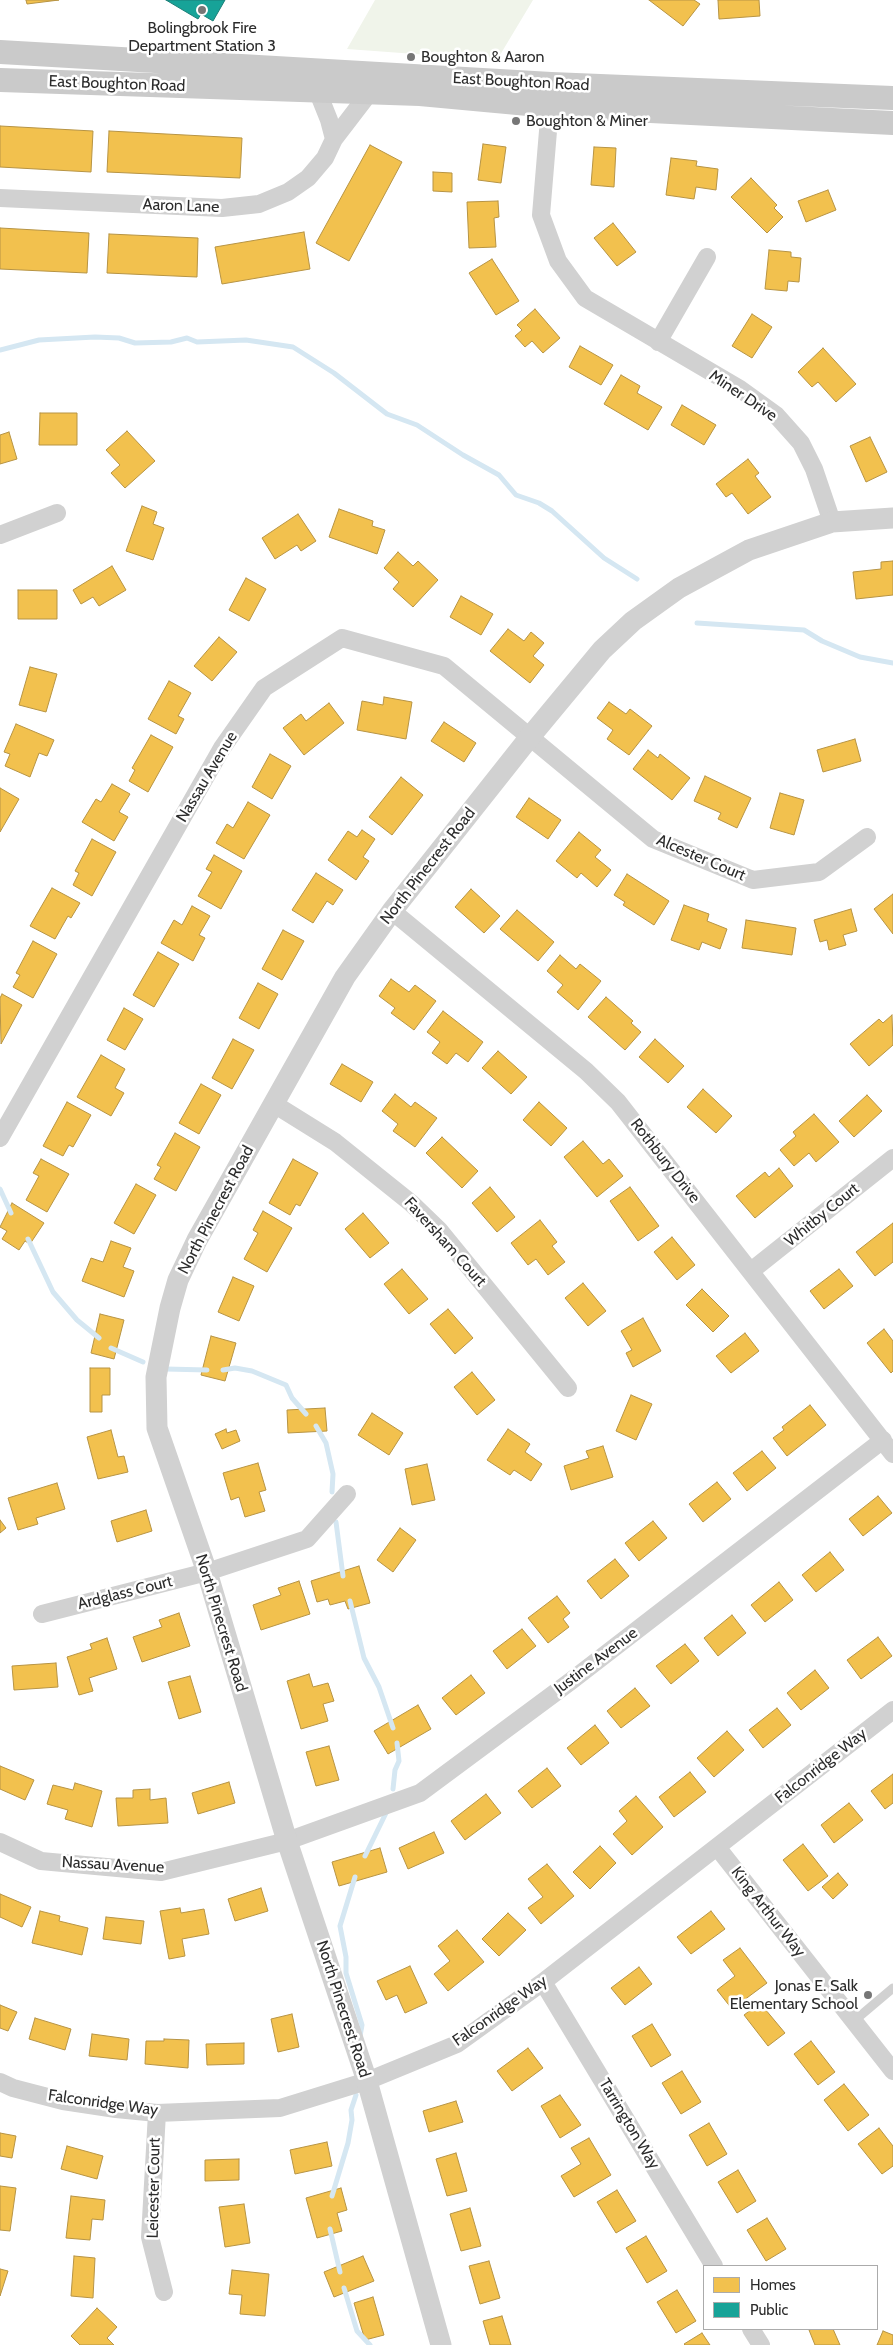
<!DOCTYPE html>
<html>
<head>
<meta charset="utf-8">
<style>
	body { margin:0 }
	#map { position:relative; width:893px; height:2345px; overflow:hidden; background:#fff; font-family:Cabin,sans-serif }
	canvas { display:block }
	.legend { position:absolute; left:703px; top:2265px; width:175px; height:65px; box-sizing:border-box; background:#fff; border:1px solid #ababab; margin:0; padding:6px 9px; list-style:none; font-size:15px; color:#2c2c2c }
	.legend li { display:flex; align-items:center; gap:10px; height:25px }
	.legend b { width:25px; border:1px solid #ababab }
</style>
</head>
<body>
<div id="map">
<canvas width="893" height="2345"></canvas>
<ul class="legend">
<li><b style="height:14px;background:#f2c14e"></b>Homes</li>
<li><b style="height:14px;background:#17a398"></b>Public</li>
</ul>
</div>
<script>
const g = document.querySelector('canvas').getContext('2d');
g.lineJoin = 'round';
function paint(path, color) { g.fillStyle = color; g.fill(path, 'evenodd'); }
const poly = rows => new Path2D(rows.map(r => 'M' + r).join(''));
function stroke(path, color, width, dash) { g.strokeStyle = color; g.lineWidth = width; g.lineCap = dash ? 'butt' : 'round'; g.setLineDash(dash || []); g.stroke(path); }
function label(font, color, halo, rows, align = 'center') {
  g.font = font + ' Cabin,sans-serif'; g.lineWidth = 5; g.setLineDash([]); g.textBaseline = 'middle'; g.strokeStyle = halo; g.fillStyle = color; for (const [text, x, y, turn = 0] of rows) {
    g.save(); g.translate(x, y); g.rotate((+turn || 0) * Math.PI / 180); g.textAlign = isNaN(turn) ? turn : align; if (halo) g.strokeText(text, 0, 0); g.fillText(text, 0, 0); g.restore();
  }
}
paint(poly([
	[375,0,533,0,497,60,347,49]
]), '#f0f4ea');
const homes = poly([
	[26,0,59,0,27,4,26,0],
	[649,0,694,0,700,4,683,26,649,0],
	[718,0,759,0,760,16,719,19,718,0],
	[0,126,93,131,91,172,0,167,0,126],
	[109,131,242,138,240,178,107,172,109,131],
	[483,144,506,147,501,183,478,180,483,144],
	[370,145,402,162,349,261,316,243,370,145],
	[594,147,616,148,614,187,591,185,594,147],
	[671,158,697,161,696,166,718,169,716,190,696,187,694,199,666,195,671,158],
	[433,172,452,173,452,192,433,191,433,172],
	[751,178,777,205,774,208,783,217,767,233,731,197,751,178],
	[828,190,836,210,806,222,798,201,828,190],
	[498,201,499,217,494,218,496,247,469,248,467,202,498,201],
	[613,223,636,252,617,266,594,238,613,223],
	[0,228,89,233,87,273,0,269,0,228],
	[304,232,310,269,222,284,215,247,304,232],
	[109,234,198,238,197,277,107,273,109,234],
	[769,250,791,252,791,257,801,258,799,282,788,281,787,291,765,289,769,250],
	[492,259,519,301,496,315,469,273,492,259],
	[535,309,560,338,543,353,532,341,525,347,515,336,522,330,517,325,535,309],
	[752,314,772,327,752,358,732,346,752,314],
	[580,346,613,365,601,385,569,367,580,346],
	[823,348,856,384,836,402,818,382,812,387,798,372,823,348],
	[621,375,640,386,637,393,662,407,648,430,604,404,621,375],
	[682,405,716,425,704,445,671,425,682,405],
	[40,413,77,413,77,445,39,445,40,413],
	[127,431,155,461,125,488,111,473,120,465,106,450,127,431],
	[9,432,17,459,0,464,0,435,9,432],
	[870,437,887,472,866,482,850,446,870,437],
	[748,459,759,473,755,476,771,497,748,514,732,493,726,497,716,484,748,459],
	[142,506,157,512,153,524,164,528,153,560,126,551,142,506],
	[339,509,373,521,372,526,385,530,377,554,329,537,339,509],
	[298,514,316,541,301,551,297,545,275,559,262,538,298,514],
	[398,552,413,566,418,561,438,580,413,607,393,589,399,582,384,568,398,552],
	[893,561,893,595,856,599,853,572,881,569,881,562,893,561],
	[112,566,126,590,99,606,93,597,81,604,73,590,112,566],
	[246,578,266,589,249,621,229,610,246,578],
	[18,590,57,590,57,619,18,619,18,590],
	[461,596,493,614,481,635,450,617,461,596],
	[508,629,524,641,531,632,544,643,533,656,544,665,530,683,490,651,508,629],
	[219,637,237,652,212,681,194,666,219,637],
	[30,667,57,674,46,712,19,705,30,667],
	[169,681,191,693,178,716,184,719,176,734,148,719,169,681],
	[384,697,412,702,406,739,357,730,362,701,383,705,384,697],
	[609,702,626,714,630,709,652,726,629,755,607,739,613,730,597,718,609,702],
	[329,703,344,723,304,755,283,728,301,714,306,721,329,703],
	[444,722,476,743,464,762,431,741,444,722],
	[16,724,54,740,47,756,39,753,30,777,5,766,10,754,4,752,16,724],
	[151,735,173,747,148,792,129,781,135,770,132,768,151,735],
	[855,739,861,761,823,772,817,750,855,739],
	[648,750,658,758,660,754,690,778,672,800,633,769,648,750],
	[270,754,291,766,272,799,252,787,270,754],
	[705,776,751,798,737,828,718,819,721,813,694,801,705,776],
	[401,777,423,795,392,835,369,817,401,777],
	[112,784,130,794,119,812,128,817,114,841,82,822,96,799,101,802,112,784],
	[0,788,19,799,0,832,0,788],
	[780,793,804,800,794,835,770,828,780,793],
	[529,798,561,820,548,839,516,817,529,798],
	[248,802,270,815,244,859,216,843,227,824,233,828,248,802],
	[362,830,375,839,363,857,369,861,356,880,328,860,348,831,357,837,362,830],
	[579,832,601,850,595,857,611,870,597,887,581,873,577,878,556,861,579,832],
	[92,839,116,852,92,896,73,885,79,873,75,871,92,839],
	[214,855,242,871,221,909,198,896,212,872,206,869,214,855],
	[316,873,343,890,333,905,327,901,313,923,292,910,316,873],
	[627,874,669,901,654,925,623,905,625,902,614,895,627,874],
	[52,888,80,903,71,918,68,916,55,939,30,926,52,888],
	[471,889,500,916,484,933,455,907,471,889],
	[893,894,893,934,874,909,893,894],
	[684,905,709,914,707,921,727,929,720,949,702,942,699,950,671,940,684,905],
	[192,906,210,916,199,935,205,938,193,961,161,943,174,920,182,925,192,906],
	[851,909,857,931,843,935,846,945,829,950,827,940,820,942,814,920,851,909],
	[517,910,554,942,538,961,500,929,517,910],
	[746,920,796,928,792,955,742,948,746,920],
	[283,930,304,941,282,980,262,969,283,930],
	[33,941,57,954,33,998,13,987,20,975,16,973,33,941],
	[158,952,179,964,154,1007,133,995,158,952],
	[560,955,576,969,580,964,601,981,578,1010,557,992,563,985,547,971,560,955],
	[391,979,409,992,415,985,436,1001,414,1030,391,1013,395,1008,379,996,391,979],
	[258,983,278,994,259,1029,239,1018,258,983],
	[2,994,22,1005,1,1044,0,998,2,994],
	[606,997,633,1021,631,1023,641,1032,625,1050,588,1017,606,997],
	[124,1008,143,1019,125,1050,107,1040,124,1008],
	[443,1011,483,1042,468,1062,456,1053,447,1064,432,1053,440,1042,427,1032,443,1011],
	[892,1015,893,1045,869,1066,850,1044,879,1019,883,1023,892,1015],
	[233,1039,254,1050,232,1089,212,1078,233,1039],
	[655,1039,684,1066,668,1083,639,1057,655,1039],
	[498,1051,527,1077,511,1094,482,1068,498,1051],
	[101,1055,125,1069,115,1088,124,1093,111,1116,77,1097,101,1055],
	[342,1064,373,1082,361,1102,330,1084,342,1064],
	[201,1084,221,1095,199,1134,179,1123,201,1084],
	[703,1089,732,1116,716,1133,687,1107,703,1089],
	[395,1094,411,1107,415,1102,437,1118,415,1147,393,1131,398,1124,382,1111,395,1094],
	[867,1095,882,1111,854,1137,839,1121,867,1095],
	[67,1102,91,1115,73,1147,69,1145,63,1156,43,1146,67,1102],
	[539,1102,567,1128,551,1146,523,1120,539,1102],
	[814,1114,839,1142,816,1162,809,1153,794,1166,780,1150,796,1136,793,1132,814,1114],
	[175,1133,200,1147,176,1191,154,1179,161,1167,157,1165,175,1133],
	[442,1137,478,1171,462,1188,426,1153,442,1137],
	[583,1141,603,1164,609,1159,623,1176,597,1197,564,1157,583,1141],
	[41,1159,69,1174,47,1212,26,1200,39,1176,33,1173,41,1159],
	[293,1159,318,1173,300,1206,296,1204,290,1215,269,1203,293,1159],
	[779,1168,793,1186,755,1218,736,1196,765,1172,769,1177,779,1168],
	[136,1184,156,1195,134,1234,114,1223,136,1184],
	[490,1187,515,1217,497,1232,472,1203,490,1187],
	[630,1187,659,1226,638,1241,610,1201,630,1187],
	[12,1203,44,1223,30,1244,25,1241,19,1250,2,1239,7,1231,0,1227,12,1203],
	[263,1211,292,1228,267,1272,244,1259,258,1233,253,1230,263,1211],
	[363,1213,389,1243,370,1258,345,1229,363,1213],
	[540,1220,557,1242,552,1246,565,1262,548,1275,536,1259,528,1265,511,1243,540,1220],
	[893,1223,893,1262,875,1276,856,1252,893,1223],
	[672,1237,695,1265,677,1280,654,1252,672,1237],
	[111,1241,131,1248,123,1267,134,1271,124,1297,82,1281,91,1258,103,1262,111,1241],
	[402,1269,428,1299,409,1314,384,1284,402,1269],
	[839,1269,853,1286,824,1309,810,1291,839,1269],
	[233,1277,254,1286,239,1321,218,1312,233,1277],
	[583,1283,606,1311,588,1326,565,1298,583,1283],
	[702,1289,729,1316,713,1332,686,1305,702,1289],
	[448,1309,473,1338,455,1354,430,1324,448,1309],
	[100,1314,124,1320,114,1359,91,1353,100,1314],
	[643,1318,661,1351,633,1367,626,1353,632,1350,621,1331,643,1318],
	[884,1329,893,1341,893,1371,891,1373,867,1343,884,1329],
	[745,1333,759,1351,731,1373,716,1356,745,1333],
	[211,1336,236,1343,225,1381,201,1375,211,1336],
	[90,1368,110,1368,110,1395,102,1395,102,1412,90,1412,90,1368],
	[472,1372,495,1400,477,1415,454,1387,472,1372],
	[631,1395,652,1404,636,1440,616,1431,631,1395],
	[810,1405,826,1425,787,1456,773,1438,784,1430,782,1427,810,1405],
	[325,1408,327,1431,288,1433,287,1410,325,1408],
	[372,1413,403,1433,389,1455,358,1435,372,1413],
	[226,1429,227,1433,236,1430,240,1441,222,1449,215,1434,226,1429],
	[508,1429,530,1444,525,1452,542,1464,531,1481,514,1470,510,1475,487,1460,508,1429],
	[111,1430,118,1457,124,1456,128,1472,98,1479,87,1437,111,1430],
	[603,1446,613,1477,571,1490,564,1466,589,1458,586,1451,603,1446],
	[762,1451,776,1468,747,1491,733,1473,762,1451],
	[258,1463,266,1490,259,1492,265,1511,245,1517,239,1497,231,1500,223,1473,258,1463],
	[427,1464,435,1500,412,1505,405,1469,427,1464],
	[717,1482,731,1499,703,1522,689,1504,717,1482],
	[57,1483,65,1509,36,1518,38,1524,18,1530,8,1498,57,1483],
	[878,1496,892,1513,863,1536,849,1519,878,1496],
	[146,1510,152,1531,117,1542,111,1521,146,1510],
	[0,1520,6,1528,0,1533,0,1520],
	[653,1521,667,1538,639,1561,625,1543,653,1521],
	[400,1528,416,1540,393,1572,377,1560,400,1528],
	[830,1552,844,1570,816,1592,802,1575,830,1552],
	[615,1559,629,1576,601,1599,587,1581,615,1559],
	[359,1566,370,1603,348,1609,345,1601,330,1605,328,1599,317,1602,311,1581,359,1566],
	[299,1581,310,1614,261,1630,253,1605,281,1595,278,1588,299,1581],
	[779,1582,793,1600,765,1622,751,1605,779,1582],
	[557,1596,570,1613,563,1619,569,1627,548,1643,528,1618,557,1596],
	[179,1613,190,1646,142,1662,133,1637,162,1627,159,1620,179,1613],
	[732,1615,746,1633,718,1656,704,1638,732,1615],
	[522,1629,536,1646,507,1669,493,1651,522,1629],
	[878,1637,892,1656,861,1679,847,1660,878,1637],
	[107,1638,117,1669,89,1678,93,1691,79,1695,67,1657,92,1649,90,1644,107,1638],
	[685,1644,699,1661,671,1684,656,1666,685,1644],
	[56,1663,58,1687,14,1690,12,1666,56,1663],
	[815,1670,829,1688,801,1710,787,1693,815,1670],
	[309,1674,313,1687,328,1683,334,1701,323,1704,328,1721,301,1729,287,1681,309,1674],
	[471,1675,485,1693,456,1715,442,1698,471,1675],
	[190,1676,201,1712,179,1719,168,1682,190,1676],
	[635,1688,650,1706,621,1728,607,1711,635,1688],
	[418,1705,431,1729,388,1754,374,1731,418,1705],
	[777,1708,791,1725,763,1748,749,1730,777,1708],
	[595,1725,609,1743,581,1765,567,1748,595,1725],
	[727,1731,744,1750,714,1777,697,1758,727,1731],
	[329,1746,339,1780,316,1786,306,1752,329,1746],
	[0,1766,34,1780,25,1800,0,1789,0,1766],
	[547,1768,561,1786,532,1808,518,1791,547,1768],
	[690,1772,706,1792,674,1817,659,1797,690,1772],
	[893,1774,893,1803,885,1809,871,1791,893,1774],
	[229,1782,235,1803,198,1814,192,1793,229,1782],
	[75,1783,102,1791,92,1827,65,1819,68,1810,47,1804,53,1785,73,1790,75,1783],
	[150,1789,150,1800,166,1798,168,1823,118,1826,116,1798,133,1798,133,1790,150,1789],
	[486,1794,501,1813,465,1840,451,1821,486,1794],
	[636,1796,663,1827,632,1855,613,1834,627,1821,619,1811,636,1796],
	[849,1803,863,1820,834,1843,821,1825,849,1803],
	[434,1832,444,1853,408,1869,399,1848,434,1832],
	[803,1844,828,1876,808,1891,783,1860,803,1844],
	[600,1846,616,1863,590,1889,573,1872,600,1846],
	[380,1848,387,1872,339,1886,332,1862,380,1848],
	[547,1864,574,1896,541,1924,528,1908,543,1897,528,1879,547,1864],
	[838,1873,848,1885,833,1899,822,1887,838,1873],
	[261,1888,268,1911,235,1921,228,1899,261,1888],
	[0,1894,31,1907,22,1927,0,1917,0,1894],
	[180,1908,181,1913,204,1909,209,1934,182,1939,185,1956,169,1959,160,1911,180,1908],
	[40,1911,60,1916,59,1921,88,1928,82,1955,32,1943,40,1911],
	[711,1911,725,1929,691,1954,677,1937,711,1911],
	[508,1913,526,1930,499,1956,482,1939,508,1913],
	[106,1917,144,1921,141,1944,103,1939,106,1917],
	[457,1930,484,1962,448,1991,434,1974,450,1961,438,1946,457,1930],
	[740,1948,767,1983,732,2009,717,1990,735,1976,723,1960,740,1948],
	[410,1966,427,2003,405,2013,397,1995,386,2000,377,1981,410,1966],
	[639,1967,652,1984,625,2005,611,1988,639,1967],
	[760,2003,785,2033,768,2046,744,2015,760,2003],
	[0,2005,17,2012,8,2031,0,2028,0,2005],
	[292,2014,299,2047,278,2052,271,2019,292,2014],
	[35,2018,71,2029,65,2050,29,2039,35,2018],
	[652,2024,671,2055,651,2067,632,2036,652,2024],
	[92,2034,129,2039,127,2060,89,2056,92,2034],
	[164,2039,189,2040,188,2068,145,2064,146,2041,164,2041,164,2039],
	[811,2041,835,2072,818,2085,794,2054,811,2041],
	[244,2043,244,2064,207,2065,206,2044,244,2043],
	[528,2048,543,2068,512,2091,497,2071,528,2048],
	[682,2071,701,2102,681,2114,662,2083,682,2071],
	[844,2084,869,2115,848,2131,824,2100,844,2084],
	[560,2095,581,2125,560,2138,541,2106,560,2095],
	[456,2101,463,2122,429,2132,423,2111,456,2101],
	[709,2123,727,2154,707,2166,689,2135,709,2123],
	[879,2128,893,2146,893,2166,882,2174,858,2144,879,2128],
	[0,2133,16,2136,12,2158,0,2156,0,2133],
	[589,2138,611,2175,574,2197,561,2176,581,2164,571,2148,589,2138],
	[327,2142,332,2166,295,2174,290,2150,327,2142],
	[67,2146,103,2156,97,2179,61,2169,67,2146],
	[456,2153,467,2191,447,2196,436,2159,456,2153],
	[239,2159,239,2180,205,2181,205,2160,239,2159],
	[738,2170,756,2201,737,2213,718,2182,738,2170],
	[0,2186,16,2188,10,2231,0,2230,0,2186],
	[341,2188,347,2210,337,2213,342,2231,317,2238,306,2198,341,2188],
	[617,2190,636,2221,616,2233,597,2202,617,2190],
	[71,2196,105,2200,103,2220,92,2219,90,2240,66,2238,71,2196],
	[244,2204,250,2243,225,2247,219,2207,244,2204],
	[470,2208,481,2246,461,2251,450,2214,470,2208],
	[767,2218,786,2249,766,2261,747,2230,767,2218],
	[646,2236,667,2271,647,2283,626,2248,646,2236],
	[74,2256,95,2258,93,2298,71,2296,74,2256],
	[363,2256,374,2281,334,2297,324,2272,363,2256],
	[489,2261,500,2298,480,2304,469,2266,489,2261],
	[0,2269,8,2271,0,2296,0,2269],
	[232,2270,269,2274,265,2316,240,2314,242,2295,229,2294,232,2270],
	[677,2290,696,2321,676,2333,657,2302,677,2290],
	[373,2297,384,2335,365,2340,354,2303,373,2297],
	[97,2308,117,2327,107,2338,114,2345,80,2345,71,2336,97,2308],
	[502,2316,511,2345,490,2345,483,2321,502,2316],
	[813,2329,833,2329,840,2345,815,2345,809,2330,813,2329],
	[883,2331,893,2335,893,2345,877,2345,883,2331],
	[702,2333,710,2345,685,2345,684,2344,702,2333]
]);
paint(homes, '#f2c14e');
stroke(homes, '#b79444', 1);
const public = poly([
	[166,0,225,0,213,21,201,14,198,19,166,0]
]);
paint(public, '#17a398');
stroke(public, '#1d7f78', 1);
stroke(poly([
	[0,350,39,340,95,337,119,338,135,343,171,342,187,338,197,342,246,340,293,347,334,373,387,414,417,425,463,455,499,475,516,495,539,503,552,511,604,558,637,579],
	[697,623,804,630,822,641,860,657,893,663],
	[0,1189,11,1213],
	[28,1239,53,1292,77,1320,99,1338],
	[111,1348,143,1362],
	[166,1369,207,1370],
	[223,1370,235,1368,252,1371,286,1385,292,1398,306,1414],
	[316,1426,326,1443,333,1474,332,1492],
	[336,1522,343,1576],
	[350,1601,364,1658,379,1687,393,1728],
	[393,1789,395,1770,399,1761,397,1743],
	[365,1856,387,1811],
	[355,1877,340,1926,346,1957,346,1973,362,2025,360,2036],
	[332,2196,348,2143,352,2120,351,2110,356,2095],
	[330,2229,340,2272],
	[344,2288,357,2331,370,2345]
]), '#d5e7f2', 5);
stroke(poly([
	[854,2021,893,1988]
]), '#d1d1d1', 9);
stroke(poly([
	[317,90,329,120,334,139],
	[551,95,541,215,558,261,585,298,740,389,776,415,801,443,814,469,832,522],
	[0,198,222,208,259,204,288,192,308,178,325,158,334,139,370,92],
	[658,342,707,257],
	[0,535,57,513],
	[392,911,586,1071,618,1102,893,1454],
	[274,1104,335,1142,411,1203,439,1230,568,1388],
	[0,1138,222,748,264,688,342,638,444,666,653,839,753,880,819,872,867,837],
	[751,1271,893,1158],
	[42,1614,207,1572,307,1539,347,1494],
	[0,1842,41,1861,161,1872,287,1841,420,1793,571,1681,883,1440],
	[717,1847,893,2071],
	[543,1982,714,2266],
	[0,2082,13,2088,63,2101,116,2109,157,2113,280,2108,367,2081,457,2044,543,1982,893,1710],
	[157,2113,150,2237,164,2292],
	[751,2329,761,2345]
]), '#d1d1d1', 18);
stroke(poly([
	[441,2345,367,2081,287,1841,207,1572,157,1428,156,1377,170,1308,178,1280,197,1240,345,977,392,911,529,738,602,650,633,621,679,588,749,550,832,522,893,518]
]), '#d1d1d1', 21);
stroke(poly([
	[0,52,551,84,893,98],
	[0,80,420,94,550,106,893,123]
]), '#cacaca', 24);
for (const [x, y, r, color] of [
	[202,10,5,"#767676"],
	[411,57,5,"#767676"],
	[516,121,5,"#767676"],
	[868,1995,5,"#767676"]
]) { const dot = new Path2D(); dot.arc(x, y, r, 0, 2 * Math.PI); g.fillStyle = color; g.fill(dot); stroke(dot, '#fff', 2); }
label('16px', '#2c2c2c', '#fff', [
	["Bolingbrook Fire",202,28,"center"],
	["Department Station 3",202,46,"center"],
	["Boughton & Aaron",421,57],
	["Boughton & Miner",526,121],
	["Jonas E. Salk",858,1986,"right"],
	["Elementary School",858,2004,"right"]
], 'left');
label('16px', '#2c2c2c', '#fff', [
	["East Boughton Road",521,82,3],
	["East Boughton Road",117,84,2],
	["Aaron Lane",181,206,2],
	["Miner Drive",743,396,34],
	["Nassau Avenue",207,777,-59],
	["Alcester Court",701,858,23],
	["North Pinecrest Road",428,866,-52],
	["Rothbury Drive",665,1161,52],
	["North Pinecrest Road",216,1210,-62],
	["Whitby Court",822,1215,-39],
	["Faversham Court",445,1242,48],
	["Ardglass Court",125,1593,-14],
	["North Pinecrest Road",221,1623,73],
	["Justine Avenue",596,1661,-37],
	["Falconridge Way",821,1766,-38],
	["Nassau Avenue",113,1865,3],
	["King Arthur Way",768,1912,52],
	["North Pinecrest Road",343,2009,72],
	["Falconridge Way",500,2011,-35],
	["Falconridge Way",103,2103,8],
	["Tarrington Way",629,2124,59],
	["Leicester Court",154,2188,-89]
]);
</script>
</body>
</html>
